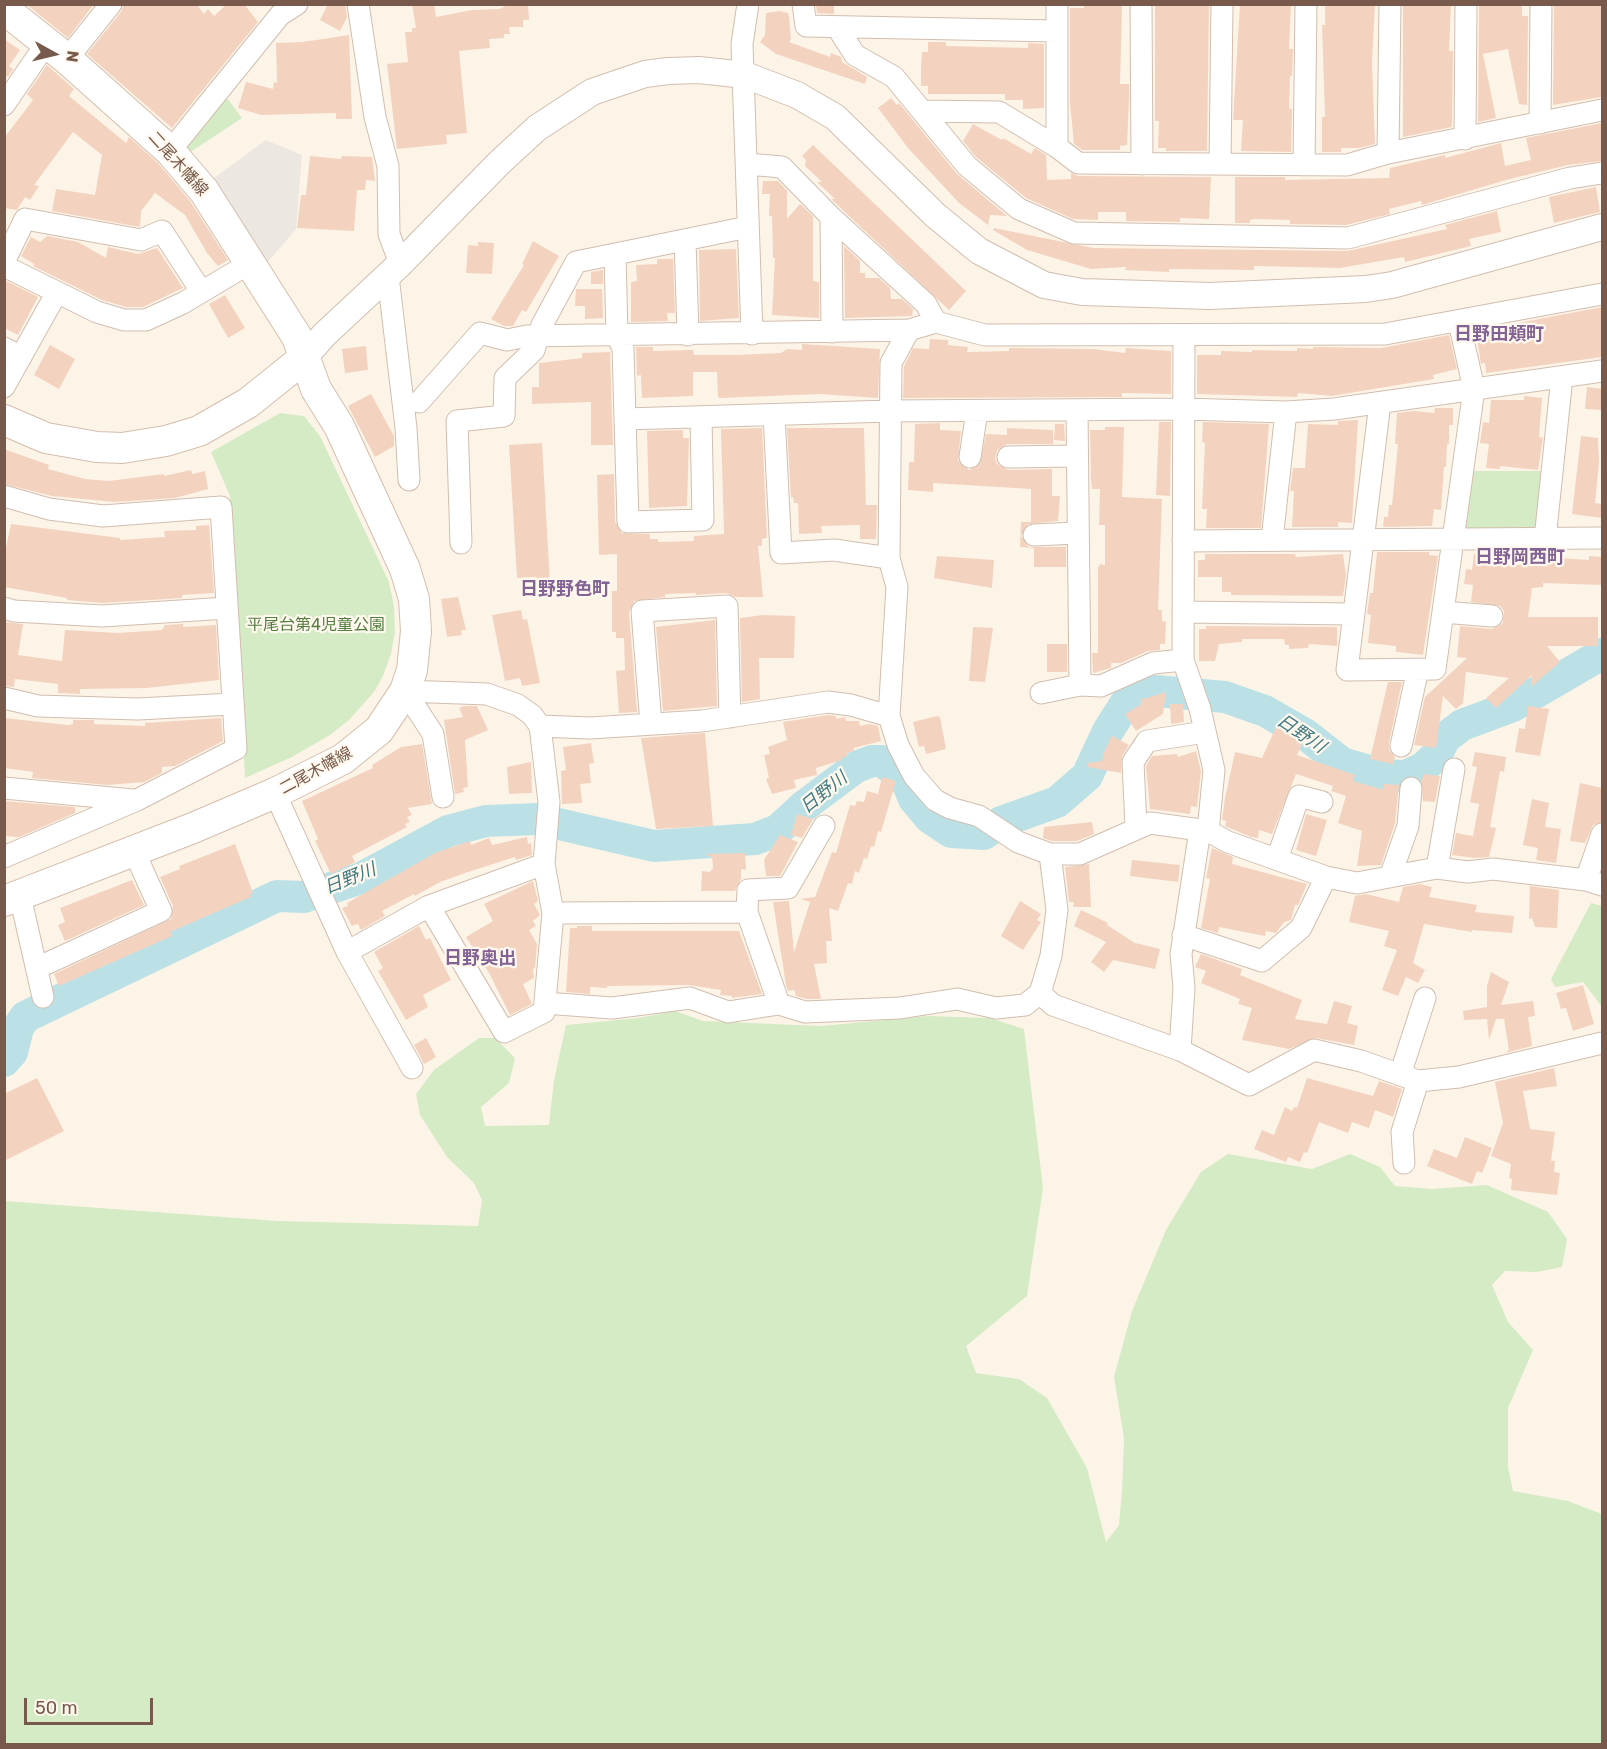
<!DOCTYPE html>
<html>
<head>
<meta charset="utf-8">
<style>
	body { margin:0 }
	#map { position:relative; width:1607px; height:1749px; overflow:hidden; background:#fdf4e8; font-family:Rubik,sans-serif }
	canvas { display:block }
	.frame { position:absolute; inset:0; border:6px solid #775a4b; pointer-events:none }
	.north { position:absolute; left:24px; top:24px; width:60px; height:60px; -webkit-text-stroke:4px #fff8ee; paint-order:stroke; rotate:98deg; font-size:16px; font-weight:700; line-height:24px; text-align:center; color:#775a4b }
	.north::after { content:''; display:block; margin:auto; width:21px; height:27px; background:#775a4b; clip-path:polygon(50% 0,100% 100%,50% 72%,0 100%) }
	.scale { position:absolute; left:24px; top:1698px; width:129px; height:27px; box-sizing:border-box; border:3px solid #775a4b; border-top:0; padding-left:8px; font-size:18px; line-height:21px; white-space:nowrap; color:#775a4b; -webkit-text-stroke:4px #fff8ee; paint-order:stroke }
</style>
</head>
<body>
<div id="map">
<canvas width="1607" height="1749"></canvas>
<div class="frame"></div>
<div class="north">N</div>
<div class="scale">50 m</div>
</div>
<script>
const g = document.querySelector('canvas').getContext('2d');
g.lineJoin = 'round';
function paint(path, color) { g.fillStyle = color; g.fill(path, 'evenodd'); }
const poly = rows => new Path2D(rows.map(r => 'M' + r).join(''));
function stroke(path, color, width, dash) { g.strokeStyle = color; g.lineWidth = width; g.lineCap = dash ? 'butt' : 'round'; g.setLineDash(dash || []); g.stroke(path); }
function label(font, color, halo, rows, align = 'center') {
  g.font = font + ' Rubik,"Noto Sans JP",sans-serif'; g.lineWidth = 4.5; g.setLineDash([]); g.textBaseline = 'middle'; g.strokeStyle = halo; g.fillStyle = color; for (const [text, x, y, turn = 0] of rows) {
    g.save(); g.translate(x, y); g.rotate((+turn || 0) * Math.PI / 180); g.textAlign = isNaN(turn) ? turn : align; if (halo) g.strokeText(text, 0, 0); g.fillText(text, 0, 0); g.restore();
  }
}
paint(poly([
	[266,140,302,155,296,229,262,269,207,183]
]), '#ede7e1');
paint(poly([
	[227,98,242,118,189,153,184,147],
	[280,413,304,416,320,436,389,582,394,606,395,632,391,654,383,676,374,692,349,720,330,735,292,757,245,778,230,496,211,452],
	[1471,471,1545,471,1538,523,1531,530,1469,530,1464,525],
	[1591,903,1602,906,1602,1007,1583,982,1555,987,1551,979],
	[675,1011,703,1021,821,1026,927,1016,990,1018,1024,1029,1043,1188,1027,1296,966,1346,976,1373,1019,1379,1047,1398,1087,1468,1106,1542,1119,1525,1122,1490,1124,1438,1114,1377,1132,1311,1166,1230,1201,1172,1228,1154,1312,1169,1350,1154,1380,1167,1395,1186,1432,1189,1487,1185,1548,1212,1567,1239,1562,1267,1537,1272,1505,1271,1492,1285,1508,1322,1533,1350,1508,1408,1508,1467,1513,1491,1568,1501,1602,1514,1602,1744,5,1744,4,1201,278,1221,478,1226,482,1200,474,1183,447,1157,420,1115,416,1094,434,1070,479,1038,495,1038,515,1058,509,1083,481,1107,485,1126,549,1125,554,1080,566,1025,638,1018]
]), '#d5ebc5');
stroke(poly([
	[4,1061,12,1052,18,1028,25,1017,277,896,304,897,361,878,448,831,486,821,537,819,654,846,755,839,778,830,804,806,856,767,872,761,883,761,908,784,914,799,930,818,951,832,984,834,1001,822,1057,802,1087,776,1108,731,1127,701,1144,690,1225,697,1265,711,1305,734,1342,763,1383,775,1405,776,1423,768,1436,756,1445,738,1462,725,1513,706,1602,654]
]), '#bbe1e7', 32);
paint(poly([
	[26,4,94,4,68,38],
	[124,4,196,4,204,14,208,9,214,16,227,4,244,4,258,22,172,128,87,54,121,12],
	[328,4,345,4,347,17,340,31,320,20],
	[412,4,434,4,436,17,472,10,499,9,510,4,528,4,529,20,523,20,523,27,509,27,510,34,504,34,504,38,489,39,490,48,459,51,467,133,446,135,447,144,397,149,387,64,408,62,405,32,412,32,412,28,416,28],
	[816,4,834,4,834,14,817,13],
	[1084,4,1121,4,1122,9,1120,84,1129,84,1129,99,1127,145,1120,146,1120,150,1082,150,1074,144,1070,103,1070,8,1084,8],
	[1155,4,1209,4,1207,151,1166,151,1166,148,1158,148,1159,121,1155,121],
	[1240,4,1291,4,1289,49,1293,49,1292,76,1290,76,1289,109,1292,109,1291,152,1241,151,1243,120,1233,120],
	[1325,4,1375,4,1372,62,1375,144,1359,148,1341,148,1341,152,1322,152,1322,117,1325,117,1322,25,1325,25],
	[1403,4,1451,4,1449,51,1453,51,1452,127,1403,137],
	[1479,4,1517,4,1522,7,1522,16,1528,16,1527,105,1519,104,1508,49,1483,54,1496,118,1478,122],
	[1554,4,1601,4,1601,97,1553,105],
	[780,11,788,13,789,17,791,39,789,42,830,57,831,53,841,57,842,62,867,77,865,84,776,54,760,42,765,35,766,13],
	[349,35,352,119,336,119,336,113,261,115,238,108,246,82,273,89,274,82,277,83,276,43,303,42],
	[4,39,20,50,9,66,13,69,8,77,4,74],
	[928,42,946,42,946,46,1028,48,1028,43,1044,44,1044,108,1023,109,1023,100,1005,100,1005,94,928,94,928,86,921,86,921,69,922,52,928,52],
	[47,65,74,89,69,96,126,143,129,137,158,163,190,201,228,260,218,266,207,253,185,215,155,193,141,211,140,227,52,211,56,189,95,195,102,155,73,132,34,185,39,186,30,200,25,197,17,210,4,208,4,138,33,100,27,94],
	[891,98,897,105,899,103,957,174,1007,216,990,215,988,225,959,203,908,148,878,108],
	[1602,123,1602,161,1568,165,1506,180,1422,205,1421,201,1389,209,1390,214,1346,225,1290,224,1290,220,1255,219,1250,220,1250,223,1235,223,1235,177,1285,177,1285,180,1389,178,1390,168,1445,155,1445,158,1501,143,1505,166,1531,160,1526,138],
	[973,124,1002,140,1003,138,1031,154,1035,148,1046,155,1047,180,1071,179,1071,173,1078,176,1211,177,1209,219,1180,218,1180,222,1126,221,1126,212,1098,212,1098,220,1073,219,1026,198,976,157,963,141],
	[813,145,966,291,949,310,831,199,835,199,817,182,822,182,805,166,806,160,802,156],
	[310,156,341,159,342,156,372,157,375,181,366,180,365,190,357,190,354,231,297,228,301,195,306,195],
	[763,181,778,181,787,191,787,219,800,204,813,216,813,281,819,282,819,318,772,315,775,258,773,258,772,216,769,216,770,194,762,194],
	[1596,187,1600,212,1554,223,1549,197],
	[1497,211,1501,232,1469,239,1471,246,1405,262,1404,257,1340,268,1254,266,1254,270,1169,269,1169,272,1125,270,1126,267,1091,269,1027,250,993,230,994,228,1093,248,1348,251,1447,229,1445,225],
	[47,236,78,242,106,258,108,247,138,254,157,248,183,288,143,307,126,307,102,300,33,266,34,264,21,256,31,237,40,242],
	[533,241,559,256,526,312,522,310,513,326,504,326,491,319,524,265,522,264],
	[478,242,494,243,492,274,466,273,468,245,478,246],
	[844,246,860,261,860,273,865,273,865,278,879,278,890,288,891,299,902,299,913,309,912,316,845,318],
	[736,249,739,318,700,321,699,250],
	[657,259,673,259,675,313,667,313,668,321,631,322,631,282,637,281,636,265,657,264],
	[603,270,603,284,591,284,591,272],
	[4,280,38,297,18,335,4,328],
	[576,289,602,289,603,318,585,319,585,306,575,306],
	[225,295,245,328,228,338,209,304],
	[1602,307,1602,357,1486,373,1485,363,1481,364,1476,331],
	[1449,335,1457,369,1433,375,1434,379,1332,396,1298,393,1297,397,1197,394,1197,355,1221,355,1221,351,1252,352,1252,350,1297,351,1297,348,1313,349,1313,347,1381,348],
	[930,339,948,340,948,345,968,347,967,352,1009,351,1009,348,1014,348,1093,349,1125,353,1126,348,1171,351,1171,394,1122,393,1122,397,903,398,904,366,913,348,929,349],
	[802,344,880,349,878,398,820,394,720,398,718,397,717,372,693,372,693,396,642,398,641,375,637,376,636,347,653,347,653,351,693,350,694,355,735,355,781,353,787,349,802,350],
	[50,345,75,359,59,389,34,375],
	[366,346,368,370,345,373,342,349],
	[610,352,613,445,591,445,591,402,532,404,532,387,539,387,539,363,582,358,582,353],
	[1587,387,1602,389,1602,410,1585,409],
	[371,394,394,436,394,446,375,457,348,406],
	[1524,396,1542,398,1539,437,1543,438,1538,470,1500,466,1500,469,1486,468,1489,444,1480,443,1483,422,1489,423,1491,400,1524,400],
	[1435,408,1453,408,1453,425,1449,425,1449,444,1447,444,1446,467,1444,467,1441,510,1434,509,1432,526,1383,527,1384,517,1388,517,1389,505,1392,505,1398,444,1395,444,1397,413,1414,411,1434,413],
	[1358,420,1352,523,1338,522,1338,527,1292,527,1294,491,1290,491,1293,468,1305,468,1308,424,1338,425,1338,421],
	[1159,422,1171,422,1170,496,1156,495],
	[1203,422,1269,424,1261,528,1206,528,1207,509,1202,509,1205,443,1202,442],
	[940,423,940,430,961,431,958,461,969,470,980,464,986,434,1007,435,1007,428,1053,430,1053,444,1007,444,997,450,995,458,997,464,1008,470,1052,469,1052,496,1060,496,1058,521,1028,524,1021,536,1029,547,1066,547,1066,567,1034,567,1034,548,1020,547,1021,522,1031,522,1031,489,933,483,933,492,908,490,909,462,914,462,915,424],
	[1055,424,1064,424,1065,441,1054,440],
	[1105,427,1124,427,1122,497,1162,499,1158,610,1162,610,1162,621,1166,622,1165,644,1160,644,1160,650,1148,651,1121,663,1111,663,1111,668,1093,673,1092,653,1098,653,1098,568,1100,564,1105,565,1105,525,1099,525,1100,489,1092,489,1091,480,1090,430,1105,430],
	[762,428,767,538,762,539,762,546,758,546,763,597,736,597,726,593,696,595,696,593,665,594,665,597,634,601,629,612,637,712,619,713,616,671,625,670,624,638,616,638,616,632,612,632,612,591,617,591,617,554,599,555,597,475,614,474,615,522,622,533,650,534,650,539,658,539,658,542,694,541,694,536,724,534,721,429],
	[787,428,864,428,866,505,877,505,876,539,860,539,860,525,821,526,822,533,799,534,798,503,794,503,793,497,791,498],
	[683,430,683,438,689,438,687,506,649,508,647,431],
	[1581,436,1598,438,1599,463,1595,503,1602,504,1602,518,1572,514],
	[542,443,550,584,536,585,536,577,517,578,509,445],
	[4,449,49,465,48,469,85,479,109,481,164,474,164,476,191,470,192,474,205,471,208,489,175,498,115,502,52,496,4,484],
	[11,524,120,538,120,540,165,537,164,531,196,530,196,526,209,525,214,593,182,595,182,598,102,603,67,600,67,598,4,587,4,557],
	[1377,552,1429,552,1429,555,1438,556,1423,655,1396,652,1396,646,1368,643,1371,615,1367,614,1370,593,1373,593],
	[1488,553,1504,554,1503,566,1546,563,1546,557,1589,560,1589,556,1602,557,1602,585,1543,583,1543,587,1532,588,1528,617,1598,617,1598,646,1547,646,1560,662,1531,687,1532,675,1496,708,1486,698,1509,678,1466,672,1463,703,1456,709,1443,696,1436,748,1414,745,1425,697,1467,658,1457,657,1460,626,1492,629,1503,623,1504,611,1500,606,1471,602,1473,585,1464,584,1466,569,1472,570,1474,554,1488,555],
	[1205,554,1295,554,1296,557,1343,554,1346,575,1343,596,1231,595,1231,592,1222,592,1222,577,1198,577,1198,560,1205,560],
	[937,556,994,560,992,588,934,578],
	[458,597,466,630,461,630,462,635,447,637,441,599],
	[521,610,523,620,527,619,540,683,522,686,520,678,505,681,492,615],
	[763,615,795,616,794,658,759,658,760,699,742,702,740,618],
	[715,620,717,706,663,711,656,627],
	[4,622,23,624,18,655,62,661,65,630,118,633,162,630,165,625,183,624,183,627,216,625,219,680,147,688,80,689,80,694,58,693,58,684,15,679,14,687,4,686],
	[1206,626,1337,627,1337,646,1309,644,1308,648,1289,649,1289,645,1285,645,1284,639,1242,639,1242,642,1219,644,1215,661,1199,661,1199,629,1206,629],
	[973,627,993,628,985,682,969,681],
	[1047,644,1067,644,1067,672,1047,672],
	[1388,682,1402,682,1389,743,1389,750,1395,757,1393,764,1370,759],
	[1166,692,1163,714,1136,731,1125,714,1142,704,1140,700],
	[1170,704,1183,704,1184,722,1171,724],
	[464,706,477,706,488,730,465,740,468,787,463,788,464,792,455,794,444,720,463,717,459,708],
	[1528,706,1549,709,1540,756,1515,752,1519,728,1525,729],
	[828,715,836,716,836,719,845,717,846,721,859,721,860,726,869,724,878,726,881,741,854,748,854,751,847,753,848,756,841,758,842,760,816,768,817,775,794,780,796,788,772,794,766,779,769,778,764,755,770,754,768,747,787,740,783,722],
	[937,716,940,717,946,749,926,754,924,746,919,747,913,722],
	[4,718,68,725,73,724,73,720,94,720,94,724,145,726,145,723,221,718,223,741,175,766,162,767,162,773,144,782,107,785,32,778,33,772,4,768],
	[1276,727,1304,739,1297,755,1355,775,1353,781,1384,790,1384,784,1399,785,1395,823,1381,865,1357,866,1362,831,1338,823,1346,796,1331,791,1333,786,1296,774,1272,834,1259,830,1258,838,1251,837,1225,826,1226,821,1222,820,1225,798,1235,752,1262,758],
	[705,733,713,826,656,829,641,738],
	[1112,736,1129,745,1122,756,1121,773,1088,767,1088,763,1102,761,1104,752],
	[591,743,594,763,589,764,591,783,580,784,582,803,562,804,561,771,566,770,563,747],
	[422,744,432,804,408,808,412,815,407,817,410,822,405,824,407,827,352,856,355,862,331,874,315,841,318,839,302,801,373,768,372,765,401,747],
	[1196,751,1201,771,1197,807,1191,806,1190,814,1150,809,1146,766,1152,756,1177,754,1178,757],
	[1475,752,1506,757,1504,772,1500,771,1490,827,1496,828,1489,857,1475,858,1452,855,1456,833,1473,836,1479,804,1470,802,1477,767,1472,766],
	[531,762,532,793,509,794,507,767],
	[1424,774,1440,776,1435,802,1423,801,1421,781],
	[882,777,896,781,881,832,878,831,874,847,871,846,867,859,864,858,859,873,855,871,852,884,848,883,838,911,829,908,832,941,826,941,827,963,814,964,821,999,807,999,796,996,794,990,788,991,786,985,773,902,789,901,794,952,810,902,800,899,815,897,832,852,836,853,850,805,855,806,857,801,864,802,867,791,878,794],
	[1580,783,1602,788,1602,822,1593,825,1585,843,1570,841],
	[1532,799,1549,803,1545,827,1561,829,1556,863,1536,860,1538,848,1523,845],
	[4,801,75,807,75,813,19,837,4,836],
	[797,814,813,819,802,838,791,835],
	[1306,814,1327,820,1316,856,1296,850],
	[1092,822,1094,834,1077,841,1052,841,1043,838,1044,827],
	[780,835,798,842,780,876,766,876,764,860],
	[527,837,528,844,531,843,532,855,516,860,515,857,471,871,440,882,415,896,414,894,382,911,385,916,361,930,358,924,352,926,342,908,348,906,347,903,435,853,470,841,471,845,489,838,492,845],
	[235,844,253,893,250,894,251,897,170,932,172,936,59,986,54,974,171,919,173,906,160,877,180,869,179,866],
	[1212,848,1233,857,1232,864,1307,884,1298,905,1295,905,1291,920,1284,922,1276,933,1266,931,1265,936,1219,927,1218,933,1201,928,1210,879,1206,878],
	[745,853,746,870,741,869,741,879,735,891,701,891,702,871,710,872,713,868,712,857,704,854],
	[1132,860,1180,865,1178,882,1130,876],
	[1089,864,1091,907,1073,907,1074,902,1069,902,1065,867],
	[132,880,144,905,65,941,58,925,65,922,60,908],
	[533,881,538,901,534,904,540,915,533,921,536,926,529,930,537,944,535,968,533,969,534,978,523,984,532,1004,510,1015,489,973,466,937,493,921,484,904],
	[1420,884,1432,887,1429,897,1477,905,1475,912,1514,916,1512,933,1472,930,1472,932,1424,924,1413,963,1425,970,1418,983,1406,977,1398,996,1382,990,1397,950,1384,946,1389,931,1349,922,1355,896,1366,894,1399,902,1403,887],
	[1530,886,1559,890,1557,928,1535,927,1532,918,1529,919],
	[1020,901,1041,914,1037,920,1041,922,1023,950,1001,936],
	[1081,910,1108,923,1107,925,1135,943,1160,949,1155,969,1113,960,1104,972,1091,962,1106,942,1074,926],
	[419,926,426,940,430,938,451,980,423,995,428,1007,406,1020,378,971,383,968,374,952],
	[577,926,592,926,592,931,739,931,762,994,732,998,732,996,720,995,721,990,689,985,607,986,607,988,590,987,590,994,566,992,570,928,577,928],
	[1201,954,1242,969,1240,975,1302,1000,1295,1019,1327,1024,1334,1001,1352,1006,1347,1023,1358,1026,1354,1045,1316,1038,1289,1049,1242,1040,1252,1008,1238,1004,1240,999,1201,983,1206,971,1195,967],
	[1491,972,1509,982,1501,1005,1533,1001,1535,1016,1528,1017,1532,1046,1505,1053,1509,1050,1504,1019,1496,1019,1489,1040,1487,1019,1464,1020,1463,1011,1487,1007,1487,986],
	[1583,985,1594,1024,1573,1031,1566,1008,1561,1009,1556,993],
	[426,1038,436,1057,424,1064,414,1045],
	[1554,1068,1557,1086,1523,1091,1530,1129,1555,1132,1551,1161,1555,1161,1554,1172,1560,1173,1557,1195,1511,1190,1512,1179,1509,1178,1511,1164,1491,1156,1503,1123,1495,1082],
	[37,1078,64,1131,4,1161,4,1094],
	[1307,1078,1373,1096,1379,1081,1402,1089,1393,1117,1375,1110,1369,1128,1352,1122,1348,1133,1319,1122,1307,1153,1304,1152,1300,1162,1288,1157,1286,1162,1254,1149,1262,1130,1274,1135,1285,1107,1292,1111,1294,1107,1297,1108],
	[1465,1137,1492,1148,1482,1173,1477,1171,1472,1184,1427,1166,1434,1149,1457,1158]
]), '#f3d3bf');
const minor = poly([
	[358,4,375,117,388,166,389,234,400,264],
	[748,4,742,44,752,334],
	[803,4,806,26,1056,31],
	[1057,4,1057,147],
	[1141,4,1142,164],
	[837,27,855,55,894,77,967,166,1019,209,1074,233,1348,238,1570,178,1602,173],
	[67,59,111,4],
	[4,105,46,44],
	[922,111,999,112,1057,147,1078,163,1347,165,1388,153,1602,110],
	[1540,123,1541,4],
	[1465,139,1466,4],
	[170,151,280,15,297,4],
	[1388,153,1390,4],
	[747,164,782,167,831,217,926,304,936,322],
	[1220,164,1222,4],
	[1304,165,1306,4],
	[831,217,832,332],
	[685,240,688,335],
	[615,254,617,336,623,348,628,522,703,520,701,417],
	[4,262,25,219,141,240,162,231,201,291],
	[4,266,97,312,124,320,146,320,183,303,250,263],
	[388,276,406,428,409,480],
	[1184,336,1183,660,1200,709,1214,770,1208,831],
	[4,348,21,357],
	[4,387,56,294],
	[419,402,480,333,507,340,527,336,909,330,936,322,985,335,1385,334,1602,294],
	[1380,403,1347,670,1435,669,1474,389,1459,322],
	[1077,410,1080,685],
	[774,415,781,553,834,550,889,558],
	[625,419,889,411,1183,409,1286,412,1334,409,1602,371],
	[970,457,977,411],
	[1008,457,1077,456],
	[4,496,49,509,103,516,221,507,236,749,137,800,4,857],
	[1034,535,1078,533],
	[1545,539,1562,377],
	[1272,540,1286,412],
	[1183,541,1602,538],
	[461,543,457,421,504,416,505,378,534,350,542,325,576,262,748,227],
	[4,608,14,611,102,616,227,608],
	[1183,612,1353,614],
	[1443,612,1492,616],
	[405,691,487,694,518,705,532,715,540,726,590,728,702,721,828,702,851,705,889,716,898,745,914,776,935,800,950,808,979,816,1018,842,1050,854,1080,854,1150,823,1208,831,1228,842,1326,877,1357,883,1437,868,1468,872,1493,869,1586,880,1602,885],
	[405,691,433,734,443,797],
	[1041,693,1080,685,1101,686,1153,663,1183,660],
	[4,698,38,706,138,709,232,704],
	[889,716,897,587,889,558,891,363,909,330],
	[651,724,642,611,727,606,730,717],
	[1401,746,1418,669],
	[4,788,133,800],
	[275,793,347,952,412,1068],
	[1136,827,1133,762,1147,741,1205,732],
	[1277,859,1299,796,1322,802],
	[1437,868,1454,769],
	[1390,877,1408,826,1411,788],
	[1586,880,1602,834],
	[20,896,43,997],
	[429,906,504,1032,544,1012,553,913,544,864,549,802,540,726],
	[553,913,747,912],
	[1183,935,1262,961,1301,928,1326,877],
	[347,952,429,906,544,864],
	[37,968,161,911,134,851],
	[1040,993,1053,1005,1180,1050,1249,1085,1314,1050,1361,1061,1418,1081,1459,1077,1602,1043],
	[545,1003,612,1008,690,998,728,1012,779,1004,805,1012,900,1008,957,999,996,1008,1025,1005,1040,993,1051,956,1057,910,1050,854],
	[779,1004,747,912,748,890,788,888,824,826],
	[1180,1050,1184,988,1181,954,1200,830],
	[1400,1075,1425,998],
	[1404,1163,1402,1132,1418,1081]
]);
const tertiary = poly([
	[303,359,324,335,400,264,499,163,537,128,592,92,645,74,668,71,699,70,745,75,797,95,835,117,935,215,979,251,1044,285,1082,292,1210,296,1366,289,1392,285,1602,227]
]);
const secondary = poly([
	[4,9,67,59,170,151,204,191,297,337,316,389,339,426,405,569,414,599,416,631,412,670,405,691,379,730,343,759,275,793,193,828,4,901],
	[4,420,46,438,97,447,122,448,166,441,199,431,248,403,303,359]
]);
stroke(minor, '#d1beaf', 23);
stroke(tertiary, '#d1beaf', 28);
stroke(secondary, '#d4bead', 32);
stroke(minor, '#fff', 21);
stroke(tertiary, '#fff', 26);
stroke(secondary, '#fff', 30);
label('16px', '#775a4b', '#fff8ee', [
	["二尾木幡線",178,164,48],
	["二尾木幡線",316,771,-29]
]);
label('16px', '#547d42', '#fff8ee', [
	["平尾台第4児童公園",316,625]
]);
label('bold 18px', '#826394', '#fff8ee', [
	["日野田頬町",1499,335],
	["日野岡西町",1520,558],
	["日野野色町",565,590],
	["日野奥出",480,959]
]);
label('italic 18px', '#417a83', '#fff8ee', [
	["日野川",1301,734,34],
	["日野川",824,793,-39],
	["日野川",350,879,-22]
]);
</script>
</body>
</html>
